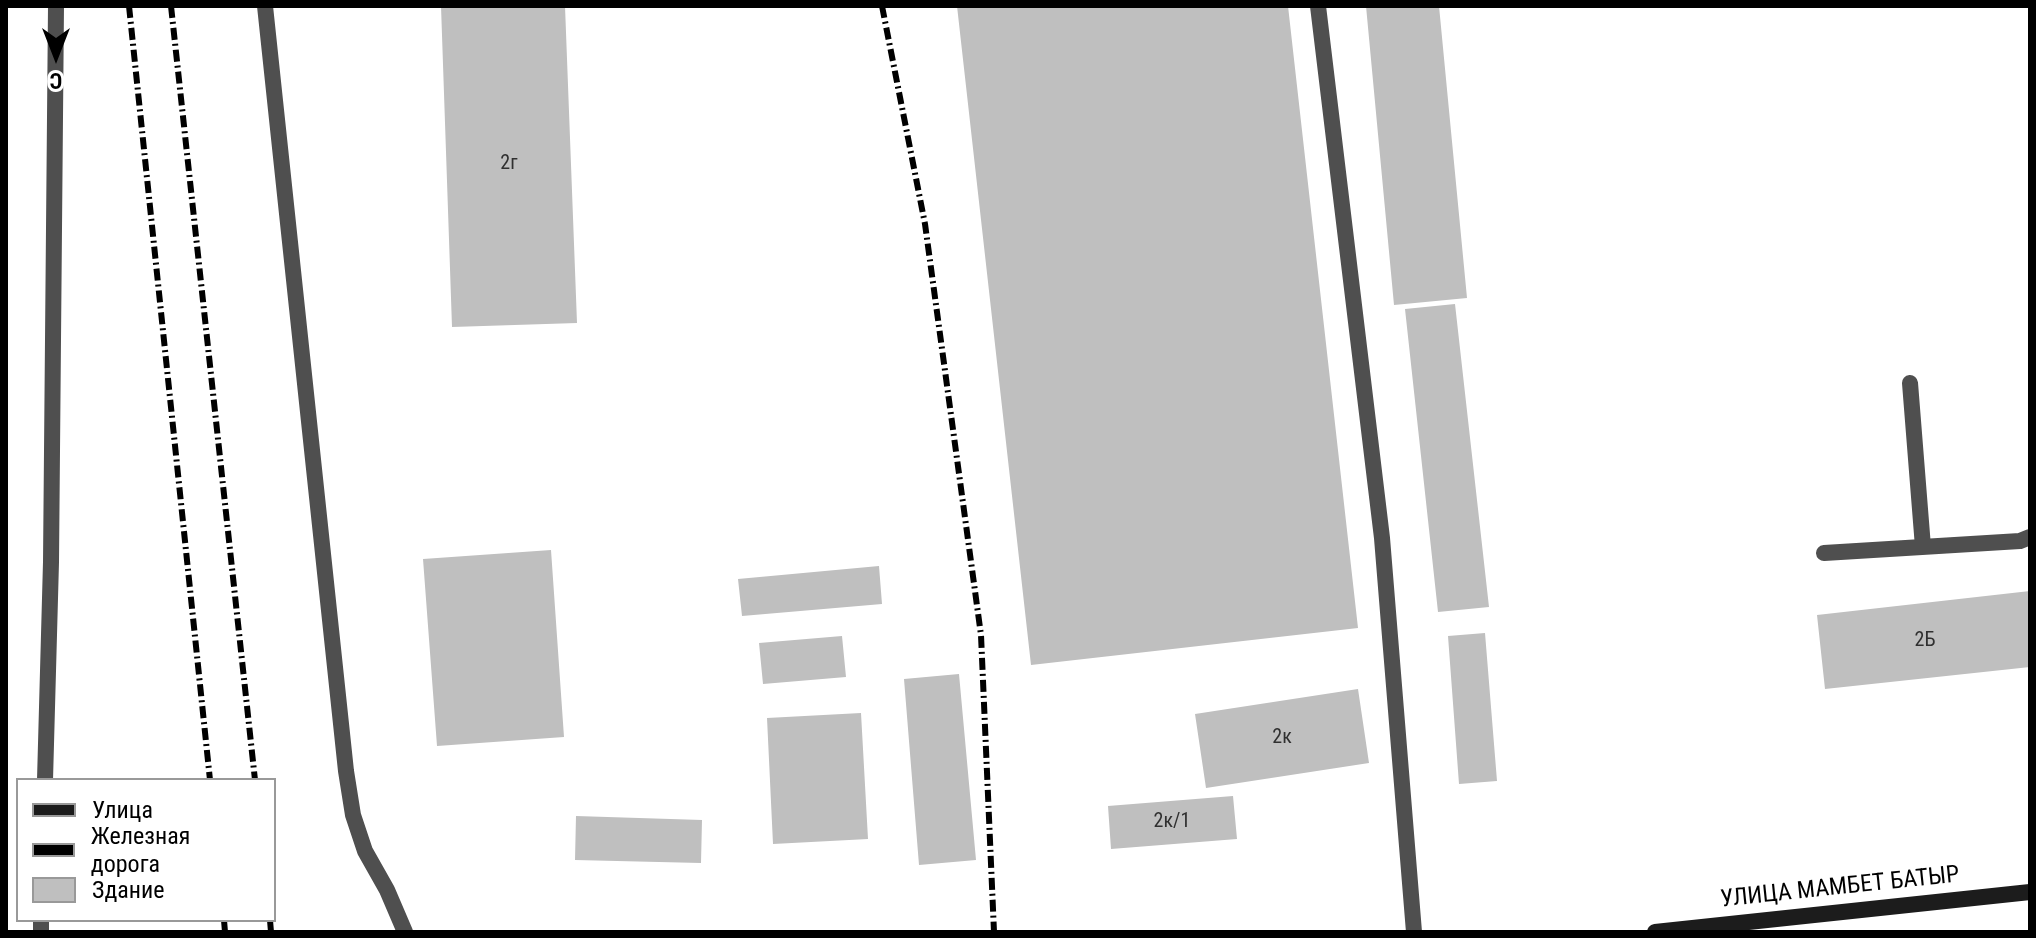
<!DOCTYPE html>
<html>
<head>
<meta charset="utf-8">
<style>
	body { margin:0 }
	#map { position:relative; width:2036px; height:938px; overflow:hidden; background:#fff; font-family:"Roboto Condensed",sans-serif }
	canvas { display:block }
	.frame { position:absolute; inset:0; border:8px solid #000; pointer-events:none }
	.legend { position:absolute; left:16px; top:778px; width:260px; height:144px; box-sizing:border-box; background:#fff; border:2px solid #999; margin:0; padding:10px 14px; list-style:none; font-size:24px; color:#000 }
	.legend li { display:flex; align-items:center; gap:16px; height:40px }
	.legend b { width:40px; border:2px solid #999 }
	.north { position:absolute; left:16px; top:16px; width:80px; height:80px; -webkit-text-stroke:6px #fff; paint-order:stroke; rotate:180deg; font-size:22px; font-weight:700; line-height:32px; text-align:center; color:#000 }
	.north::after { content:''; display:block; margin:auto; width:28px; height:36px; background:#000; clip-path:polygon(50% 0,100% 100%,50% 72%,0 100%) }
</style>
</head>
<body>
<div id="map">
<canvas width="2036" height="938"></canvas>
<div class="frame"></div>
<ul class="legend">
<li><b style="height:10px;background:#1c1c1c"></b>Улица</li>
<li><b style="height:10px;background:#000"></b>Железная дорога</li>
<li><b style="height:22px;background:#bfbfbf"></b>Здание</li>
</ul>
<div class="north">С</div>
</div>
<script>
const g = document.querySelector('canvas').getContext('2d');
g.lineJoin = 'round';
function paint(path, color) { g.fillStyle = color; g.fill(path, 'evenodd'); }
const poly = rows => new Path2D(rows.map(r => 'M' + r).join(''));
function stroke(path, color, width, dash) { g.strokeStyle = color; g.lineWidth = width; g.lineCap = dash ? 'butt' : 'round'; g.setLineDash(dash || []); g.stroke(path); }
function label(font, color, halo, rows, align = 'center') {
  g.font = font + ' "Roboto Condensed",sans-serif'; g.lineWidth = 6; g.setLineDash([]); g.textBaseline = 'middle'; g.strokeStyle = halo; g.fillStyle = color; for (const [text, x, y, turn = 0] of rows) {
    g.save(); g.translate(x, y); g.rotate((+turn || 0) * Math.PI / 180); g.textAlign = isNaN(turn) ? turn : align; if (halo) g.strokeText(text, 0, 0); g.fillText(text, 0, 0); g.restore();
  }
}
paint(poly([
	[441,6,565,6,577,323,452,327],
	[957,6,1288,6,1358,628,1031,665],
	[1366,6,1439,6,1467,298,1394,305],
	[1455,304,1489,607,1438,612,1405,309],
	[551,550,564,737,437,746,423,559],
	[879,566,882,604,742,616,738,579],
	[2030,591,2030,667,1825,689,1817,615],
	[1485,633,1497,781,1459,784,1448,636],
	[842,636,846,677,763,684,759,643],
	[959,674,976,860,919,865,904,679],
	[1358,689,1369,763,1206,788,1195,714],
	[861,713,868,839,773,844,767,718],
	[1233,796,1237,839,1111,849,1108,806],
	[576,816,702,820,701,863,575,860]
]), '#bfbfbf');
stroke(poly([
	[265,6,346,771,353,815,365,851,387,890,405,932],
	[1318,6,1382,538,1414,932],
	[1910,383,1923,547],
	[1824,553,2020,541,2030,537]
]), '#4f4f4f', 16);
stroke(poly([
	[45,780,51,562,56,6],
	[41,932,41,920]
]), '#4f4f4f', 16);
stroke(poly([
	[1655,932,2030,892]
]), '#1c1c1c', 16);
stroke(poly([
	[129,6,210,780],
	[171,6,255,780],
	[882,6,925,224,981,635,994,932],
	[224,920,225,932],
	[270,920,271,932]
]), '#000', 6, [12, 4, 2, 4]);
label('20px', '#303030', null, [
	["2г",509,164],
	["2Б",1925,641],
	["2к",1282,738],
	["2к/1",1172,822]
]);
label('24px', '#000', '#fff', [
	["УЛИЦА МАМБЕТ БАТЫР",1840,888,-6]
]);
</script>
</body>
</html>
